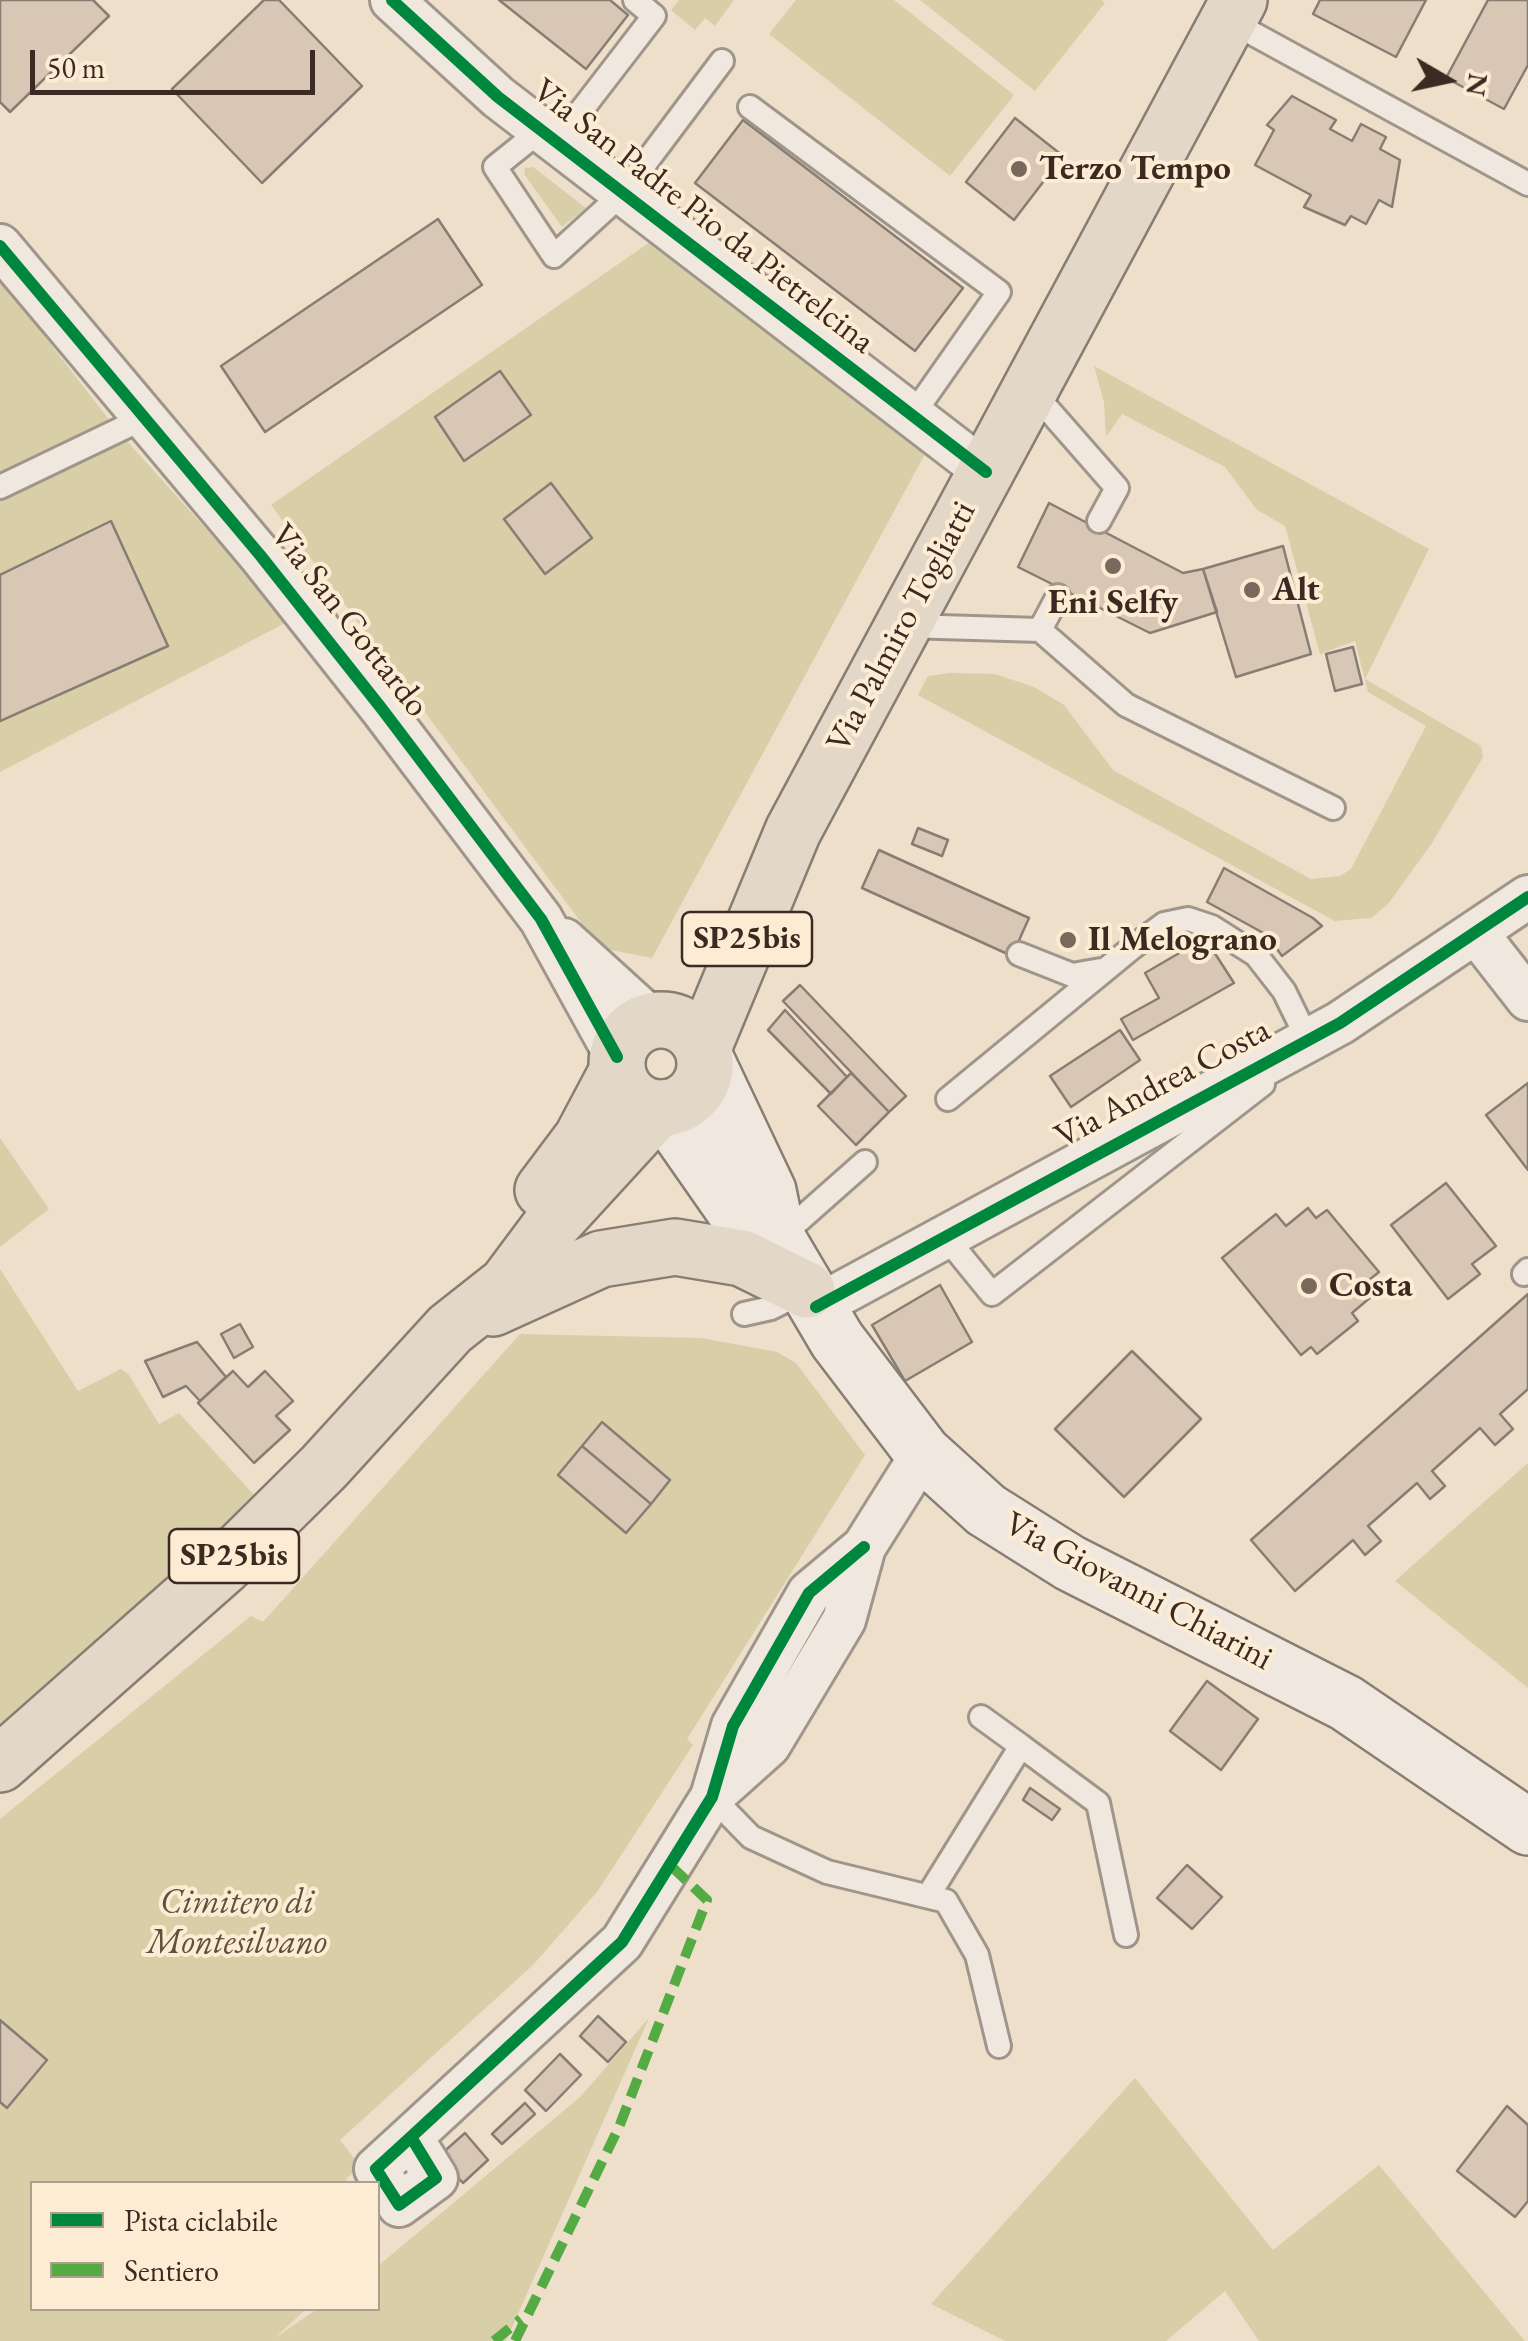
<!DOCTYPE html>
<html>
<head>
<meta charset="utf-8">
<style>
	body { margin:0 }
	#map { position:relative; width:1528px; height:2341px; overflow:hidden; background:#eedfcb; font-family:"EB Garamond",serif }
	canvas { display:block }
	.legend { position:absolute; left:30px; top:2181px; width:350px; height:130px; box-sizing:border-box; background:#fdecd4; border:2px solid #af9e8d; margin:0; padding:12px 18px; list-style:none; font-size:30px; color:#3a2a22 }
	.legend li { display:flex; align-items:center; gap:20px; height:50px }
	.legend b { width:50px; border:2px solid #af9e8d }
	.north { position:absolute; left:1398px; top:30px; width:100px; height:100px; -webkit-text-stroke:8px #fdecd4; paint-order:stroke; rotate:99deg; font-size:28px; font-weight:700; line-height:40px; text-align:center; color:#3a2a22 }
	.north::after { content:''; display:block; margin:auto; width:35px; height:45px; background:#3a2a22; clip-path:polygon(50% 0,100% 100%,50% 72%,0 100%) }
	.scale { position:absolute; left:30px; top:50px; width:285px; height:45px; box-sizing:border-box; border:5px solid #3a2a22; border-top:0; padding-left:12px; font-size:30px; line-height:35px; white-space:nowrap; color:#3a2a22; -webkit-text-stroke:8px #fdecd4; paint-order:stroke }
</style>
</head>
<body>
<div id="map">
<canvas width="1528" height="2341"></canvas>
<ul class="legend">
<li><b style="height:12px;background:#00873e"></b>Pista ciclabile</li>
<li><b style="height:12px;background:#55ab43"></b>Sentiero</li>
</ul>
<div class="north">N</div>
<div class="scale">50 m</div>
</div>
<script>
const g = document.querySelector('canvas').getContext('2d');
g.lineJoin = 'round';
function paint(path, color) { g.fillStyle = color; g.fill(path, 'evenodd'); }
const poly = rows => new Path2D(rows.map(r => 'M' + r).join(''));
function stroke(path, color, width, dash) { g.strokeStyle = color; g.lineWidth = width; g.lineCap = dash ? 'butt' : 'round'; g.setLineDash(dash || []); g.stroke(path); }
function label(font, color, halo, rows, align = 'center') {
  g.font = font + ' "EB Garamond",serif'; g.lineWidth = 8; g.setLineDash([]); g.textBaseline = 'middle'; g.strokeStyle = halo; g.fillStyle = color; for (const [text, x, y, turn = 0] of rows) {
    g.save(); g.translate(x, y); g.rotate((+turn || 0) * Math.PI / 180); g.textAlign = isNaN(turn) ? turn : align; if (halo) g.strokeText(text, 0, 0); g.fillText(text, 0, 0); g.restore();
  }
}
paint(poly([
	[679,0,734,0,715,26,705,18,695,30,671,10],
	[796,0,894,0,1014,95,950,176,769,34],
	[920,0,1101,0,1105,3,1035,91],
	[533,167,586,208,562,227,524,174,525,168],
	[650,242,925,454,652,958,606,949,583,925,271,505],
	[0,279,117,430,289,621,0,772],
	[1094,366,1429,549,1365,679,1481,746,1483,757,1432,843,1388,904,1371,918,1335,921,918,695,928,676,950,673,995,674,1034,687,1064,705,1113,770,1311,879,1340,876,1351,869,1426,726,1368,692,1355,641,1320,654,1285,526,1257,510,1225,467,1122,414,1106,437,1104,402],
	[0,1138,49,1209,0,1247],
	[0,1269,78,1391,121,1369,129,1375,159,1424,179,1413,255,1496,0,1739],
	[520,1334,701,1338,777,1352,796,1363,865,1455,687,1739,693,1745,597,1892,533,1965,340,2140,360,2166,346,2179,348,2183,32,2184,32,2308,306,2309,275,2338,317,2309,378,2308,378,2266,580,2097,649,2018,506,2341,0,2341,0,1819,251,1616,263,1622],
	[1528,1463,1528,1688,1395,1581],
	[1135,2078,1273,2250,1379,2165,1525,2341,1259,2341,1225,2291,1166,2341,1005,2341,931,2304]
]), '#d8cea8');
const building = poly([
	[0,0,93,0,109,16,10,112,0,102,0,0],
	[264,0,279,0,362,86,262,183,172,89,264,0],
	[499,0,610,0,628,15,586,69,499,0],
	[1320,0,1426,0,1396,57,1313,14,1320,0],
	[1488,0,1528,0,1528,65,1504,109,1446,78,1488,0],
	[1292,96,1336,120,1330,129,1352,141,1361,124,1386,137,1380,149,1400,160,1392,207,1379,200,1366,224,1351,216,1345,225,1304,207,1311,195,1255,165,1274,130,1267,125,1292,96],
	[1015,118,1063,156,1014,220,966,182,1015,118],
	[743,120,963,288,915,351,695,183,743,120],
	[438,219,482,285,265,432,221,366,438,219],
	[500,371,531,415,464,461,435,417,500,371],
	[551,483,592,538,545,574,504,519,551,483],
	[1049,503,1183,573,1203,569,1217,612,1150,633,1018,567,1049,503],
	[111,521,168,646,0,721,0,575,111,521],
	[1283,546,1311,654,1236,677,1203,569,1283,546],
	[1353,647,1362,684,1335,691,1326,654,1353,647],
	[918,828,948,840,942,856,912,844,918,828],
	[879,850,1029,918,1012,956,862,888,879,850],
	[1224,868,1313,918,1322,926,1282,956,1267,935,1207,902,1224,868],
	[1205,938,1234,983,1133,1040,1121,1019,1159,998,1145,973,1205,938],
	[800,985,906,1096,889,1112,783,1001,800,985],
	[785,1010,847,1077,831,1094,768,1030,785,1010],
	[1120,1030,1140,1060,1071,1107,1050,1076,1120,1030],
	[851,1073,889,1112,856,1145,818,1106,851,1073],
	[1528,1083,1528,1170,1486,1115,1528,1083],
	[1446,1183,1496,1246,1472,1264,1480,1274,1448,1299,1391,1225,1446,1183],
	[1308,1208,1316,1218,1327,1210,1379,1272,1369,1280,1378,1291,1352,1313,1358,1321,1317,1354,1311,1347,1301,1355,1222,1258,1276,1214,1286,1226,1308,1208],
	[940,1285,972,1342,905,1381,872,1325,940,1285],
	[1528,1294,1528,1389,1500,1414,1513,1429,1495,1445,1480,1428,1432,1471,1445,1486,1430,1499,1417,1483,1368,1526,1381,1541,1365,1555,1353,1540,1295,1591,1251,1540,1528,1294],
	[240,1324,253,1347,234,1358,221,1334,240,1324],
	[197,1342,226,1377,200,1401,186,1386,163,1397,145,1361,197,1342],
	[1132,1351,1201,1419,1124,1497,1055,1429,1132,1351],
	[233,1371,248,1387,265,1371,293,1401,276,1416,290,1430,254,1463,198,1403,233,1371],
	[602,1422,670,1480,651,1504,582,1446,602,1422],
	[582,1446,651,1504,626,1533,558,1475,582,1446],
	[1207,1681,1258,1719,1221,1770,1170,1731,1207,1681],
	[1030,1788,1060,1809,1052,1820,1023,1800,1030,1788],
	[1187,1865,1222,1897,1192,1929,1157,1898,1187,1865],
	[598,2016,626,2042,608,2062,580,2036,598,2016],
	[0,2020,47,2060,7,2108,0,2102,0,2020],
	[560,2054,581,2075,546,2111,525,2090,560,2054],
	[525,2103,535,2114,502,2144,492,2134,525,2103],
	[1507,2106,1528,2125,1528,2201,1515,2217,1457,2171,1507,2106],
	[465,2133,488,2160,463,2183,439,2156,465,2133]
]);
paint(building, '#d9c7b6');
stroke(building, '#877d72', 2.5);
const lane = poly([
	[1228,20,1528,184],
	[750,107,999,292,912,416],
	[541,130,495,167,554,256,623,193,722,61],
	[557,142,654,16,635,0],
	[1032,391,1117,488,1099,521],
	[0,487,144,418],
	[906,626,1040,630,1058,596],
	[1040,630,1126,705,1333,808],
	[1019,954,1072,975,1101,970],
	[948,1099,1133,947,1164,924,1188,919,1212,927,1256,955,1284,991,1308,1040],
	[944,1235,992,1294,1263,1084],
	[778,1239,865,1162],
	[1524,1274,1528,1270],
	[744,1314,771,1308,801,1293],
	[981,1717,1021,1746],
	[712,1797,751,1837,827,1872,946,1901,977,1955,999,2046],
	[928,1896,1021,1746,1098,1803,1126,1935]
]);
const street = poly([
	[392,0,498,97,986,472],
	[0,246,260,555,382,709,541,919,617,1057],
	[1478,935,1528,999],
	[564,940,652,1020],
	[816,1307,1340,1023,1528,897],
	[712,1796,769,1745,844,1620,864,1547,923,1453],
	[411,2137,436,2178,399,2205,376,2169,411,2137,622,1942,712,1797,733,1726,809,1593,864,1547]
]);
const secondary = poly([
	[705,1058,768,1191,778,1240,837,1340,923,1453,986,1510,1070,1563,1346,1703,1528,1827],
	[663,1108,737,1214,778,1240]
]);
const primary = poly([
	'617 1064a44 44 0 1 1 88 0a44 44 0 1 1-88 0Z',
	[703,1048,793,831,1239,0],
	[543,1190,582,1138,617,1072],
	[493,1308,601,1259,675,1247,742,1258,807,1290],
	[0,1764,224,1566,324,1467,450,1329,507,1284,548,1229,659,1108]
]);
stroke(lane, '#9f958a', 28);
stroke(street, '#9f958a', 48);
stroke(secondary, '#877d72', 60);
stroke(primary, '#877d72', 60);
stroke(lane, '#f0e8de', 22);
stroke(street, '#f0e8de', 42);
stroke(secondary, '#f0e8de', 55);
stroke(primary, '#e3d8c8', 55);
stroke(poly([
	[494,2341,521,2319],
	[515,2341,619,2127,707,1900,669,1864]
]), '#55ab43', 10, [20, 10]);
stroke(poly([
	[392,0,498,97,986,472],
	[0,246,260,555,382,709,541,919,617,1057],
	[816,1307,1340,1023,1528,897],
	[411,2137,436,2178,399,2205,376,2169,411,2137,622,1942,712,1797,733,1726,809,1593,864,1547]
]), '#00873e', 12);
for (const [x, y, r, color] of [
	[1019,169,10,"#79695d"],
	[1113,566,10,"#79695d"],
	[1252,590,10,"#79695d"],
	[1068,940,10,"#79695d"],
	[1309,1286,10,"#79695d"]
]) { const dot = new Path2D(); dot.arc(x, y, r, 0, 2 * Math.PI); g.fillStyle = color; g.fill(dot); stroke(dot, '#fdecd4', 4); }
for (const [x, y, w] of [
	[747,939,130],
	[234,1556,130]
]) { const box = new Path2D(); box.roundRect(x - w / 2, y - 27, w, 54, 8); g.fillStyle = '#fdecd4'; g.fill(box); stroke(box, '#3a2a22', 2.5); }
label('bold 32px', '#3a2a22', null, [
	["SP25bis",747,939],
	["SP25bis",234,1556]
]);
label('bold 35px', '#3a2a22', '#fdecd4', [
	["Terzo Tempo",1039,169],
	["Alt",1272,590],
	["Eni Selfy",1113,603,"center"],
	["Il Melograno",1088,940],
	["Costa",1329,1286]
], 'left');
label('35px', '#3a2a22', '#fdecd4', [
	["Via San Padre Pio da Pietrelcina",703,217,38],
	["Via San Gottardo",349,621,52],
	["Via Palmiro Togliatti",902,627,-62],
	["Via Andrea Costa",1163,1084,-28],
	["Via Giovanni Chiarini",1138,1592,28]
]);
label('italic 35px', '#5d503c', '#fdecd4', [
	["Cimitero di",237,1903],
	["Montesilvano",237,1943]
]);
</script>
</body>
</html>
